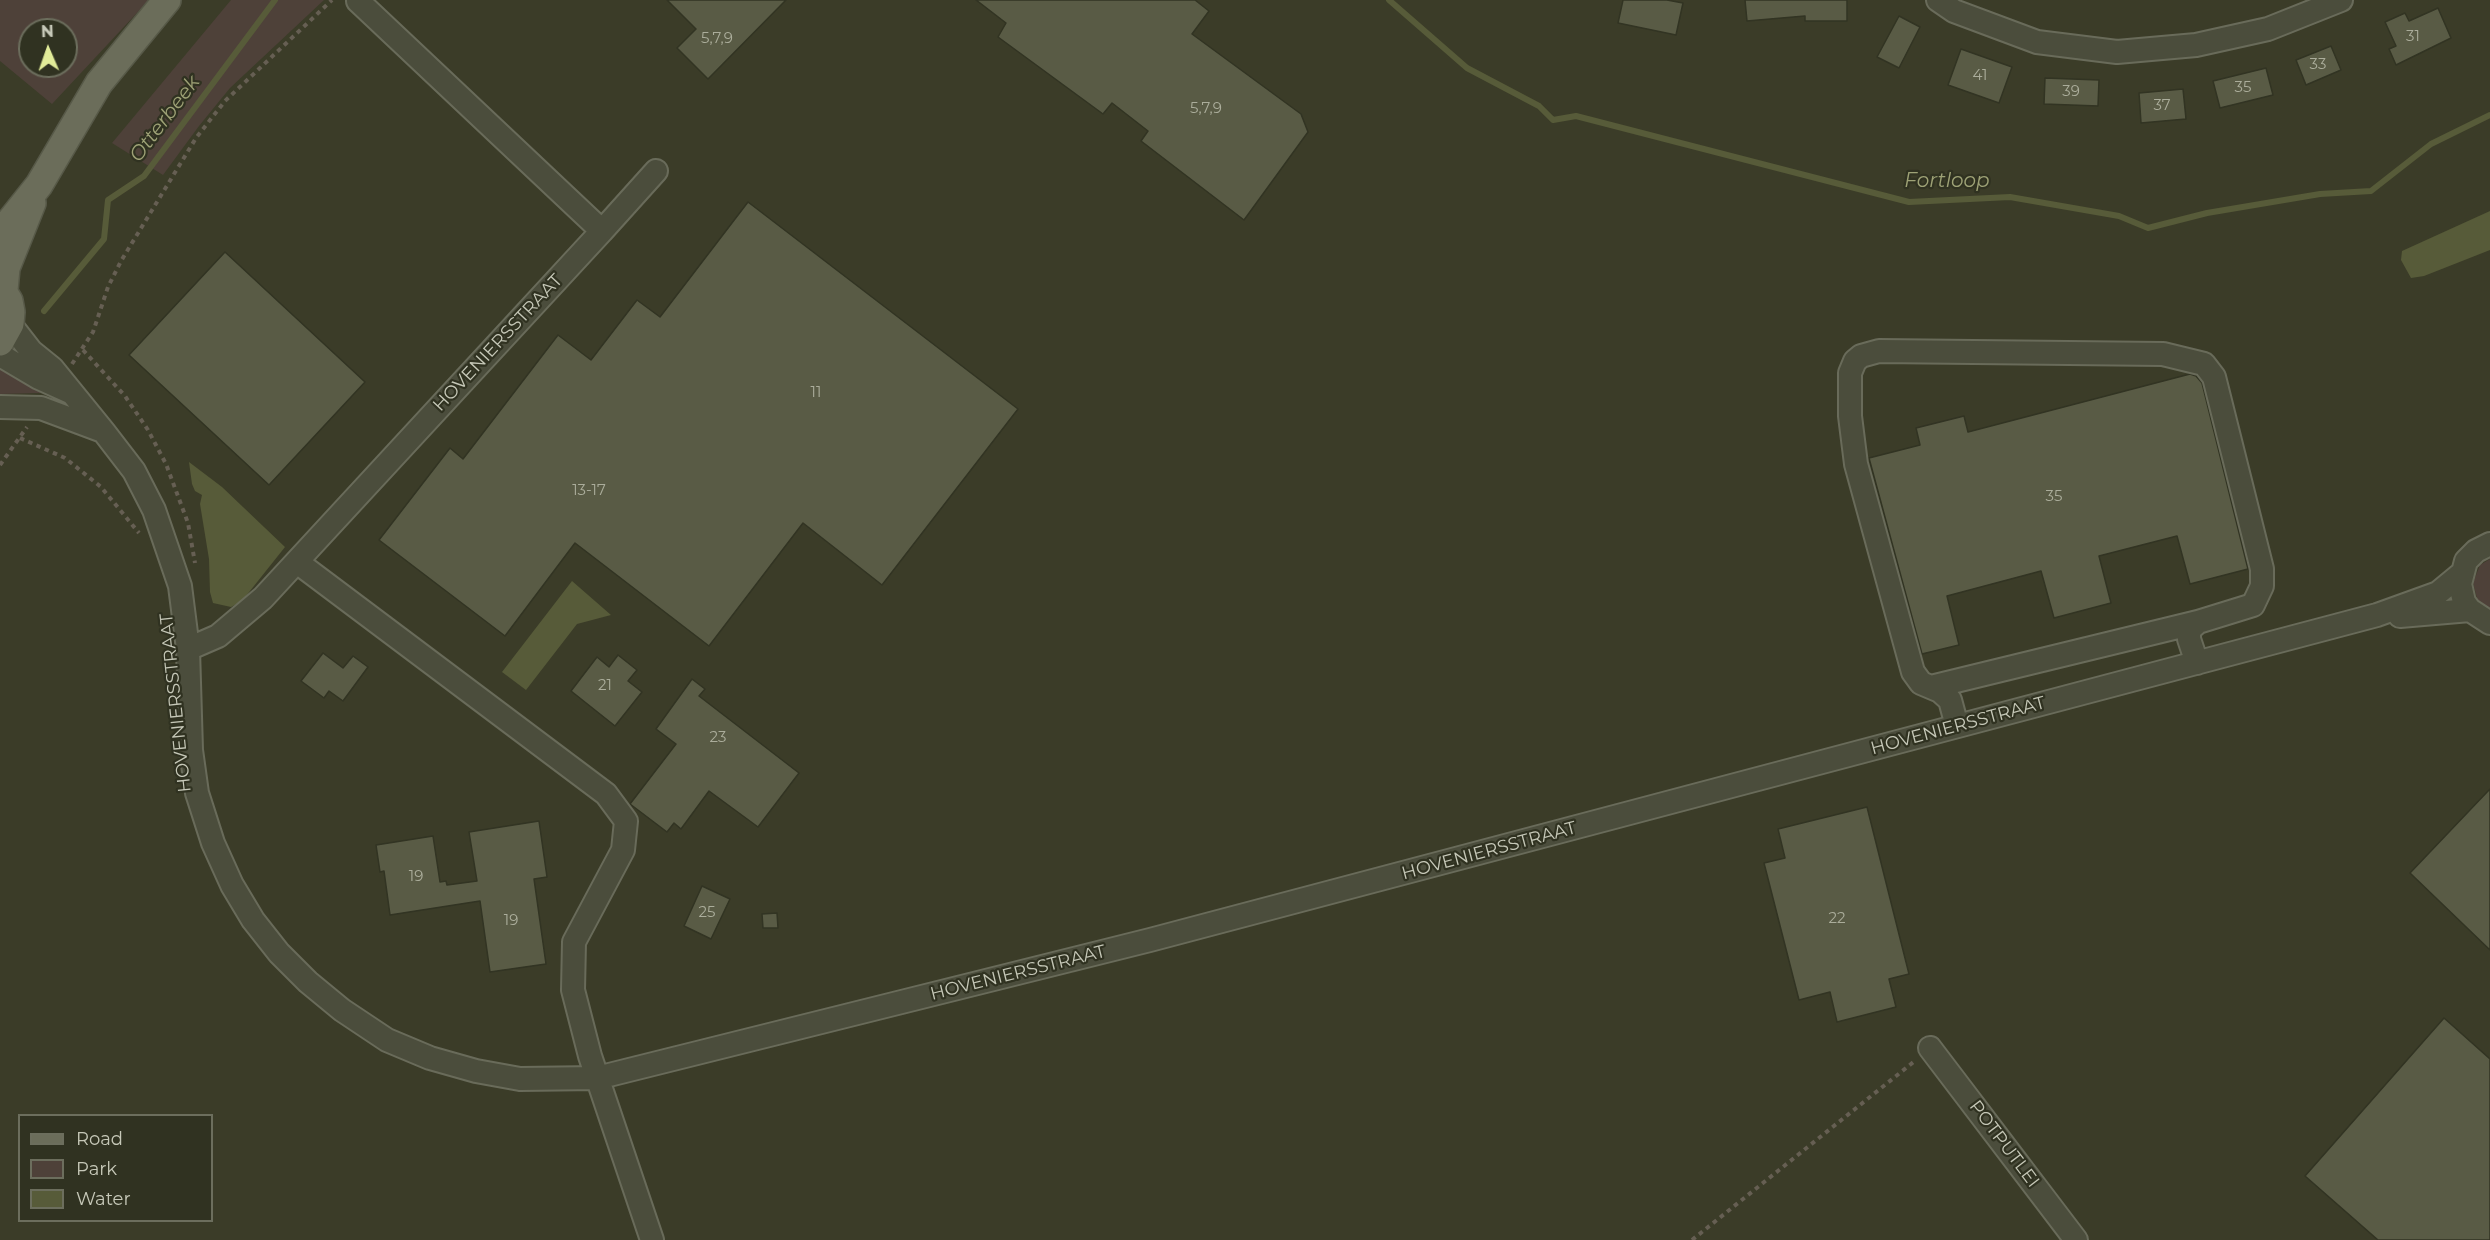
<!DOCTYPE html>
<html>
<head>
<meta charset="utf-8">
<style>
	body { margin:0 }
	#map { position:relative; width:2490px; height:1240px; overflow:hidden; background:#3b3c28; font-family:Montserrat,sans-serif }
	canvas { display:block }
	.legend { position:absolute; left:18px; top:1114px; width:195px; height:108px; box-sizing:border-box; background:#303221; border:2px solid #6c6e5d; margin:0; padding:8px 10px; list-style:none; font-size:18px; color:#c6c8b8 }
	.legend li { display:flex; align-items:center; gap:12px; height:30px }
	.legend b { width:30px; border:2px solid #6c6e5d }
	.north { position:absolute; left:18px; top:18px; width:60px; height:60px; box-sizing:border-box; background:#303221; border:2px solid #6c6e5d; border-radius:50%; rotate:358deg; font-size:16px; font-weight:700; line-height:24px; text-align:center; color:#c6c8b8 }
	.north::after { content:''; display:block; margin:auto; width:21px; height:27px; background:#e1eb99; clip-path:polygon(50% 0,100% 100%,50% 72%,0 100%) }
</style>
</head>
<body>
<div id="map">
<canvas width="2490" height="1240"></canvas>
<ul class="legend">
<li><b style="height:8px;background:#6b6d5a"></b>Road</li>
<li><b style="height:16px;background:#4e4139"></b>Park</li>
<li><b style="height:16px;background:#575b39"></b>Water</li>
</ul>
<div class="north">N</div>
</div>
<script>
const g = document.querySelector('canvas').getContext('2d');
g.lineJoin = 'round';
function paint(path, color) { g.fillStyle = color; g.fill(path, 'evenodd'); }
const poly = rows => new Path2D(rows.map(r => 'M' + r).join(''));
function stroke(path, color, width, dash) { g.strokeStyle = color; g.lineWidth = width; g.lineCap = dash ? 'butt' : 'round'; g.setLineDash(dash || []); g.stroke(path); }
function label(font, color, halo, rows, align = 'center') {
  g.font = font + ' Montserrat,sans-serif'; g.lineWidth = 4.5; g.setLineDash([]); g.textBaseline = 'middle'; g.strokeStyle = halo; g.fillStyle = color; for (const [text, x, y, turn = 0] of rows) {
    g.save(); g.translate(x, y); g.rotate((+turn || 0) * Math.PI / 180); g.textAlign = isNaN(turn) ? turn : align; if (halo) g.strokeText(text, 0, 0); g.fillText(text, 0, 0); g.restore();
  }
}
paint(poly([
	[0,0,149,0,52,104,0,61],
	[30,30,66,30,66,66,30,66],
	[231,0,324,0,230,88,199,126,163,175,112,143],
	[0,367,40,387,40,393,0,394],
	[2490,559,2490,612,2478,602,2473,583,2480,565]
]), '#4e4139');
paint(poly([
	[2490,211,2490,250,2424,276,2411,278,2401,260,2402,251],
	[189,462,222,487,285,547,242,601,231,607,213,603,210,592,209,559,200,504,202,495,195,491,192,484],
	[572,581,611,615,577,624,526,690,502,672]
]), '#575b39');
stroke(poly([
	[1389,0,1467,68,1539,106,1553,120,1576,116,1909,202,2010,197,2119,216,2148,228,2207,213,2320,194,2371,191,2431,144,2490,115],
	[44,311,104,239,108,200,144,176,275,0]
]), '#575b39', 6);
const building = poly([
	[667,0,786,0,708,79,677,48,696,29,667,0],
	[976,0,1195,0,1209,11,1192,34,1301,114,1308,132,1244,220,1141,141,1148,131,1112,103,1103,114,998,37,1006,23,976,0],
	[1623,0,1667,0,1683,3,1676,35,1618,23,1623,0],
	[1745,0,1847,0,1847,21,1805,21,1805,16,1747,21,1745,0],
	[2438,8,2451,38,2396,65,2389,49,2396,46,2385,22,2405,13,2409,21,2438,8],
	[1899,16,1920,27,1899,68,1877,57,1899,16],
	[2331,46,2341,70,2306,85,2296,60,2331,46],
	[1961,49,2012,67,1999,103,1948,85,1961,49],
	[2266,68,2273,95,2220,108,2213,81,2266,68],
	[2045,78,2099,80,2098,106,2044,104,2045,78],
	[2183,89,2186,119,2141,123,2139,93,2183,89],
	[748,202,1018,409,882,585,803,523,709,646,575,543,505,636,379,540,450,448,463,459,558,335,591,360,637,300,660,317,748,202],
	[225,252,365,382,269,485,129,355,225,252],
	[2190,374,2196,376,2202,383,2248,569,2190,584,2177,536,2099,556,2111,603,2054,618,2041,571,1947,596,1959,645,1922,654,1869,458,1920,445,1916,428,1964,416,1968,432,2190,374],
	[323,653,343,668,353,656,368,667,343,701,329,691,324,698,301,681,323,653],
	[618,655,637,670,628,681,642,692,615,726,571,691,597,657,609,667,618,655],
	[692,679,705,689,699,696,799,773,758,827,709,791,681,829,674,823,667,832,630,804,676,744,656,729,692,679],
	[2490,789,2490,950,2410,873,2490,789],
	[1867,807,1909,974,1889,979,1896,1007,1837,1022,1830,992,1799,1000,1764,863,1785,858,1778,829,1867,807],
	[539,821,547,877,534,879,546,964,490,972,480,901,390,915,384,871,380,872,376,845,433,836,440,882,446,881,447,885,477,881,469,832,539,821],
	[702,886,730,899,711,939,684,926,702,886],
	[777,913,778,928,763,928,762,914,777,913],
	[2444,1018,2490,1059,2490,1240,2378,1240,2305,1176,2444,1018]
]);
paint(building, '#595b45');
stroke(building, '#323423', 1.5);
const minor = poly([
	[1938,0,1954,11,2037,42,2117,52,2196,45,2268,29,2341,0],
	[602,231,656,171],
	[10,324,31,351,52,368,104,432,134,471,154,510,180,586,188,649,191,750,197,793,213,843,232,885,253,920,279,953,308,982,342,1010,387,1040,430,1058,476,1071,520,1079,597,1078,1150,940,2377,615,2438,593,2461,574],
	[0,355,39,378,70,392],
	[0,407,41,408,100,430],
	[2490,544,2476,551,2466,561,2460,584,2464,602,2470,610,2490,623],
	[297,562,606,794,626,821,623,850,574,942,573,990,590,1056,652,1240],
	[2400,616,2470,610],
	[188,649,218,636,263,598,602,231,358,1],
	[1931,687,2198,622],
	[1957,726,1950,700,1940,691,1921,683,1913,672,1856,464,1850,416,1850,373,1855,361,1861,356,1879,351,2163,354,2204,364,2214,377,2262,569,2262,586,2253,605,2198,622,2189,630,2189,639,2197,663],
	[1930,1048,2076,1240]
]);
const major = poly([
	[0,234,39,185,99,83,167,0],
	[0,286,9,301,11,312,10,324,0,342],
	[4,290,6,268,32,203]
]);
stroke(minor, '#696b5a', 26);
stroke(major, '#575948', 30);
stroke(poly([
	[83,350,125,396,148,430,166,464,188,523,195,563],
	[72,364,93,332,108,287,121,261,196,138,225,101,332,0],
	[20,438,65,458,101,487,139,533],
	[0,465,27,427],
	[1692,1240,1916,1060]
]), '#665f53', 4, [4.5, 4.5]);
stroke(minor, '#4b4d3c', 22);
stroke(major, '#6b6d5a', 27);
label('15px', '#abad9b', null, [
	["31",2413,37],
	["5,7,9",717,39],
	["33",2318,65],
	["41",1980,76],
	["35",2243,88],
	["39",2071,92],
	["37",2162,106],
	["5,7,9",1206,109],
	["11",816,393],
	["13-17",589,491],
	["35",2054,497],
	["21",605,686],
	["23",718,738],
	["19",416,877],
	["25",707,913],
	["22",1837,919],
	["19",511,921]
]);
label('18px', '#c6c8b8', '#303221', [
	["HOVENIERSSTRAAT",498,343,-47],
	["HOVENIERSSTRAAT",176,703,-96],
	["HOVENIERSSTRAAT",1958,726,-15],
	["HOVENIERSSTRAAT",1489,851,-15],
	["HOVENIERSSTRAAT",1018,973,-14],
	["POTPUTLEI",2004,1144,53]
]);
label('italic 20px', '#9ea276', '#303221', [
	["Otterbeek",165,119,-53],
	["Fortloop",1947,181]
]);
</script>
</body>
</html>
